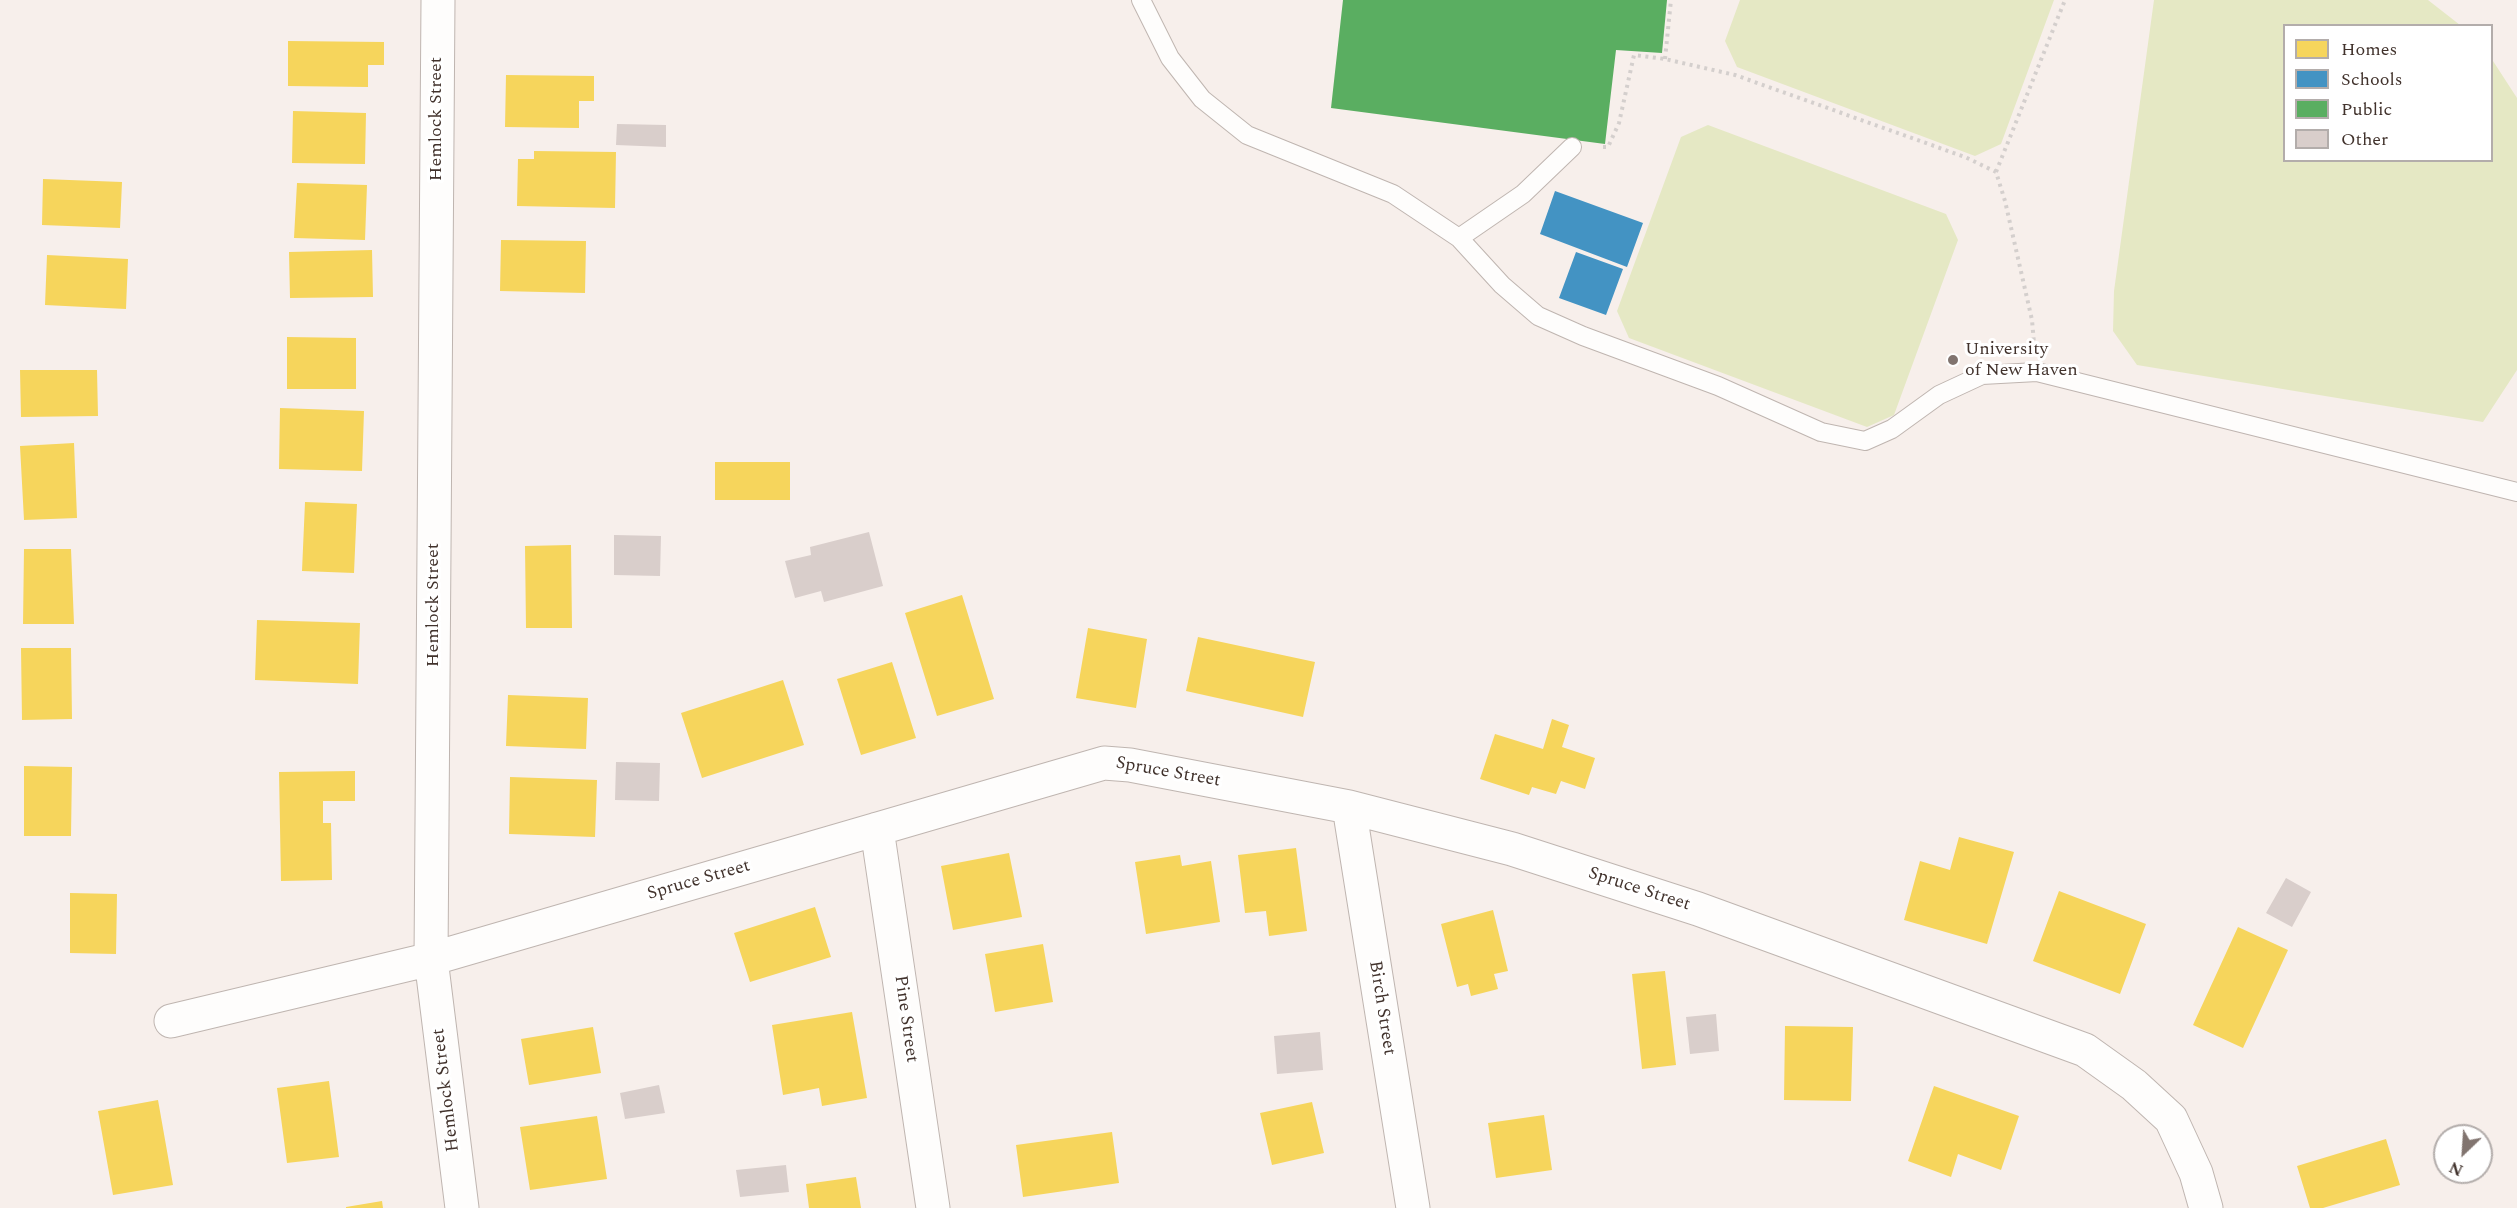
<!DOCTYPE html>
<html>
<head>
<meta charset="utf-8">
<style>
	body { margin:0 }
	#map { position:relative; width:2517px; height:1208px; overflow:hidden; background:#f7efeb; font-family:Spectral,serif }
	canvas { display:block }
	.legend { position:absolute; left:2283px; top:24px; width:210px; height:138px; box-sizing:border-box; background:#fff; border:2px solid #b3adab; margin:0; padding:8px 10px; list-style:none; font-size:18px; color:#41322c }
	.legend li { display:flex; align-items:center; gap:12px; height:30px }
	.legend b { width:30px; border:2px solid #b3adab }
	.north { position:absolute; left:2433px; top:1124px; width:60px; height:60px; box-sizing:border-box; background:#fff; border:2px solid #b3adab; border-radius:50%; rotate:205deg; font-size:16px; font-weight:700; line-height:24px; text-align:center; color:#41322c }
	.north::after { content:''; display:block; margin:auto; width:21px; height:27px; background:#81746f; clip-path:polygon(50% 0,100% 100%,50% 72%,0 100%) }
</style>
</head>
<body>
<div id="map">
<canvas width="2517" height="1208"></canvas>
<ul class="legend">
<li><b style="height:16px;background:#f6d55c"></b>Homes</li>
<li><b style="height:16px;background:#4393c3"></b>Schools</li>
<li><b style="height:16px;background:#5aae61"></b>Public</li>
<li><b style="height:16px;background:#d9cecb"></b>Other</li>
</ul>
<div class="north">N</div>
</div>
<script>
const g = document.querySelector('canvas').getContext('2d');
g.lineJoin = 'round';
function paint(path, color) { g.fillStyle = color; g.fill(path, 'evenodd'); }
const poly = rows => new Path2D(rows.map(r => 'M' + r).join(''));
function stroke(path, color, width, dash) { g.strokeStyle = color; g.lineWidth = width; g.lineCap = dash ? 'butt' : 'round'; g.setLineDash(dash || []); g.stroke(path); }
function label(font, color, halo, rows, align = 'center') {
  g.font = font + ' Spectral,serif'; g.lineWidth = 6; g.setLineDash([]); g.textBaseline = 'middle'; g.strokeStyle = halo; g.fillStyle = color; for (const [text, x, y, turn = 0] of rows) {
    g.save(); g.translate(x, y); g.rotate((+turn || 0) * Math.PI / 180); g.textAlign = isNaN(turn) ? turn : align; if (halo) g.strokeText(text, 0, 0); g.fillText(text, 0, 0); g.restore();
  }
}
paint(poly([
	[1740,0,2054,0,2001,144,1975,156,1737,67,1725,41],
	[2154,0,2428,0,2460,25,2284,26,2284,160,2492,160,2493,61,2517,98,2517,370,2483,422,2137,365,2113,331,2114,291],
	[1708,125,1946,214,1958,240,1894,415,1867,427,1629,338,1617,311,1681,137]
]), '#e5e8c4');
paint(poly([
	[288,41,384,42,384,65,368,65,368,87,288,86],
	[506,75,594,76,594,101,579,101,579,128,505,127],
	[293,111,366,113,365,164,292,163],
	[534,151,616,152,615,208,517,206,518,159,534,159],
	[43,179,122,182,120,228,42,225],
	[297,183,367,185,365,240,294,238],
	[501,240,586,241,585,293,500,291],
	[372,250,373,297,290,298,289,252],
	[47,255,128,259,126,309,45,305],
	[287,337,356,338,356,389,287,389],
	[20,370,97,370,98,416,21,417],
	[280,408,364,411,362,471,279,469],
	[74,443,77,518,24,520,20,446],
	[715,462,790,462,790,500,715,500],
	[305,502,357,504,354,573,302,571],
	[571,545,572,628,526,628,525,546],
	[24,549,71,549,74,624,23,624],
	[962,595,994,699,937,716,905,613],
	[257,620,360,623,358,684,255,680],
	[1088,628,1147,639,1136,708,1076,698],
	[1198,637,1315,662,1303,717,1186,691],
	[21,648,71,648,72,719,22,720],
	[892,662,916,738,861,755,837,679],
	[783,680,804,745,702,778,681,713],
	[508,695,588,698,586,749,506,746],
	[1552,719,1569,725,1562,747,1595,758,1585,789,1561,781,1556,794,1532,787,1529,795,1480,779,1495,734,1543,749],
	[24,766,72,767,71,836,24,836],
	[355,771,355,801,323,801,323,823,331,823,332,880,281,881,279,772],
	[510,777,597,780,595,837,509,834],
	[1959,837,2014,852,1987,944,1904,920,1920,861,1950,870],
	[1296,848,1307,931,1269,936,1266,911,1245,913,1238,855],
	[1009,853,1022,917,953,930,941,866],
	[1180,855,1182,866,1211,861,1220,922,1146,934,1135,862],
	[2059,891,2146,924,2120,994,2033,961],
	[70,893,117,894,116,954,70,953],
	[815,907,831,957,750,982,734,933],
	[1493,910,1508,971,1494,974,1498,989,1471,996,1468,984,1457,987,1441,924],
	[2238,927,2288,950,2243,1048,2193,1025],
	[1043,944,1053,1002,995,1012,985,954],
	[1665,971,1676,1065,1642,1069,1632,974],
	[852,1012,867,1098,822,1106,819,1088,783,1095,772,1025],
	[1785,1026,1853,1027,1851,1101,1784,1100],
	[593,1027,601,1073,529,1085,521,1039],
	[329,1081,339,1157,287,1163,277,1088],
	[1934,1086,2019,1116,2001,1170,1958,1154,1951,1177,1908,1161],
	[158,1100,173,1185,113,1195,98,1111],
	[1312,1102,1324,1153,1272,1165,1260,1113],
	[1544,1115,1552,1170,1496,1178,1488,1123],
	[597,1116,607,1179,530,1190,520,1127],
	[1112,1132,1119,1183,1023,1197,1016,1145],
	[2386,1139,2400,1185,2323,1208,2310,1208,2297,1166],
	[856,1177,861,1208,809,1208,806,1184],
	[382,1201,383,1208,346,1208,346,1207]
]), '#f6d55c');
paint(poly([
	[1555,191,1643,223,1627,267,1540,234],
	[1576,252,1623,269,1606,315,1559,298]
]), '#4393c3');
paint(poly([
	[1343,0,1667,0,1662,53,1616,50,1605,144,1331,108]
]), '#5aae61');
paint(poly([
	[617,124,666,125,666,147,616,145],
	[869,532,883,586,824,602,821,591,795,598,785,561,811,555,810,547],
	[614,535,661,536,660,576,614,575],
	[616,762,660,763,659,801,615,800],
	[2286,878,2311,892,2292,927,2266,913],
	[1716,1014,1719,1051,1690,1054,1686,1017],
	[1320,1032,1323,1070,1277,1074,1274,1036],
	[659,1085,665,1113,625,1119,620,1093],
	[786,1165,789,1192,740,1197,736,1170]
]), '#d9cecb');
const service = poly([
	[1141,0,1170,58,1202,99,1247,135,1393,194,1459,238,1502,285,1538,316,1583,336,1718,386,1821,432,1865,441,1892,429,1939,395,1982,375,2037,372,2517,492],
	[1459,238,1523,194,1572,147]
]);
const minor = poly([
	[438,0,431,959,462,1208],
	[1349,807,1413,1208],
	[877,829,933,1208],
	[171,1021,431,959,1104,763,1130,765,1349,807,1512,849,1698,909,2085,1050,2134,1085,2171,1119,2196,1173,2206,1208]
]);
stroke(service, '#bfb5b0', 20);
stroke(minor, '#bfb5b0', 35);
stroke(poly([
	[1665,59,1671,0],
	[1603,147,1608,147,1619,123,1634,55,1665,59,1735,75,1965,157,1996,172,2005,201,2032,320,2034,343],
	[1996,172,2065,0]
]), '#d4cfcd', 4, [3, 4.5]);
stroke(service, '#fefdfc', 18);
stroke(minor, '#fefdfc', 33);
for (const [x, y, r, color] of [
	[1953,360,6,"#81746f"]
]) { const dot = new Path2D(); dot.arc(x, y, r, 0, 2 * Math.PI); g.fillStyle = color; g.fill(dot); stroke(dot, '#fff', 2); }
label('18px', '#41322c', '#fff', [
	["Hemlock Street",437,119,-90],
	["Hemlock Street",434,605,-90],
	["Spruce Street",1168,773,10],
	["Spruce Street",699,881,-16],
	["Spruce Street",1639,890,18],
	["Birch Street",1381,1008,81],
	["Pine Street",905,1019,82],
	["Hemlock Street",447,1090,-97]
]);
label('18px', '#41322c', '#fff', [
	["University",1965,350],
	["of New Haven",1965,371]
], 'left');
</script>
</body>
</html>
